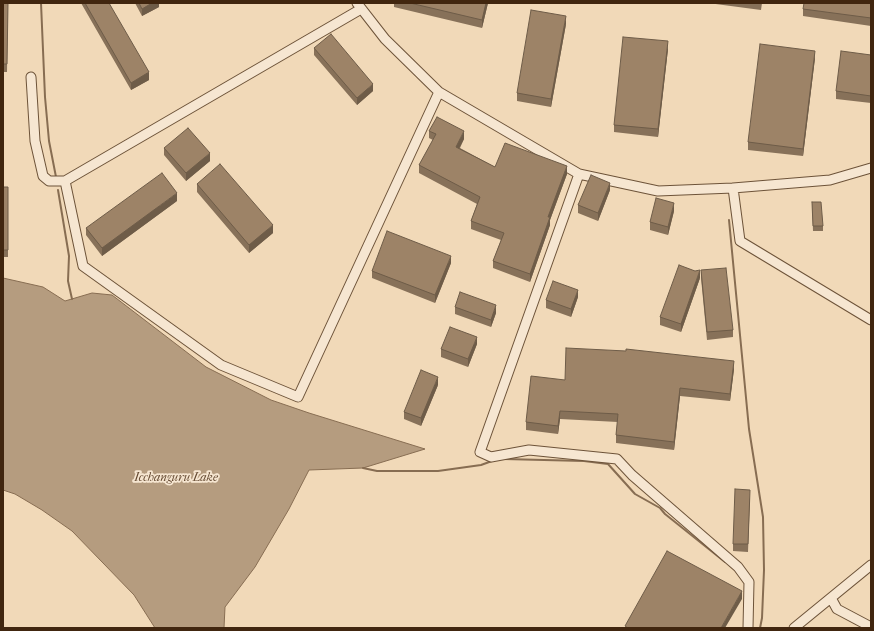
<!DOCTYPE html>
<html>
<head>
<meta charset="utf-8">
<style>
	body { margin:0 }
	#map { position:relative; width:874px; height:631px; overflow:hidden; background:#f1d9b8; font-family:"IM FELL French Canon",serif }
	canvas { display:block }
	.frame { position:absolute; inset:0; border:4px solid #41260f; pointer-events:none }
</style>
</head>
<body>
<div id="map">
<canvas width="874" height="631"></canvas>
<div class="frame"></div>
</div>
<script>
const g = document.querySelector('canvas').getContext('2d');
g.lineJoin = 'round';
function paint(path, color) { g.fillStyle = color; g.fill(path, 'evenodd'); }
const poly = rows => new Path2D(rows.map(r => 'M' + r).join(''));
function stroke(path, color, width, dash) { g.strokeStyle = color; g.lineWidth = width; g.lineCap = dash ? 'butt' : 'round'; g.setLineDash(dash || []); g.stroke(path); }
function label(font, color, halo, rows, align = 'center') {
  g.font = font + ' "IM FELL French Canon",serif'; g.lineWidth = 3.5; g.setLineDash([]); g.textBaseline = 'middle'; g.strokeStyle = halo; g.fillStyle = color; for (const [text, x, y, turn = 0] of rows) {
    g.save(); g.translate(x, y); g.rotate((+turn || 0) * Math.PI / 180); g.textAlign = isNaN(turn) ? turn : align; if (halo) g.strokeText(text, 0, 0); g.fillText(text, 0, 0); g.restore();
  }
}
const water = poly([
	[3,278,43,287,65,301,92,293,112,295,206,367,271,400,309,413,425,449,363,468,309,470,289,509,255,567,225,607,224,628,155,628,134,595,72,531,42,510,15,494,3,490,3,278]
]);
paint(water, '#b59c7f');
stroke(water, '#876d52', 1);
stroke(poly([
	[41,3,45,97,49,141,56,177],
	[58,190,69,256,68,281,72,299],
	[729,220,749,429,763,517,764,570,762,618,760,628],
	[504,459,584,461,608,464,635,494,660,508,665,514,725,562],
	[363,468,377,471,438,471,481,465,492,461]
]), '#876d52', 2);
const minor = poly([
	[357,3,385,39,439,92,579,174,658,191,733,188,830,180,871,168],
	[361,9,65,181,83,266,221,365,298,397,439,92],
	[31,77,35,141,43,176,49,181,65,181],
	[579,174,480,452,491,457,529,450,617,459,632,475,738,567,749,582,748,628],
	[733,188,740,241,871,320],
	[831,598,837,609,871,627],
	[794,628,871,565]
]);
stroke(minor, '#6d5339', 11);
stroke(minor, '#f6e6d1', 9);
paint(poly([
	[3,3,8,3,7,72,3,72],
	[81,3,109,3,149,80,131,90],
	[135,3,159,3,159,7,142,16],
	[394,3,488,3,482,28,394,7],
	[708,3,762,3,761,10],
	[871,3,871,26,803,16,803,9],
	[566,24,551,107,517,101,517,93],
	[314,48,373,91,357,105,314,55],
	[668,49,658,137,614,132,614,125],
	[871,55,871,103,836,99,836,91],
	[815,58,803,156,748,150,748,142],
	[429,131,464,139,460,148,495,167,567,174,550,220,550,225,530,282,493,268,493,261,501,240,471,229,471,221,477,204,419,173,419,165,433,140,429,138],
	[164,148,210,161,186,181,164,155],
	[197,184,273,233,249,253,197,192],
	[3,187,8,187,8,257,3,257],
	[610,190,598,221,578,213,578,205],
	[177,201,102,256,86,235,86,228],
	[812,202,823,226,823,231,813,231],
	[674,211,668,235,650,230,650,222],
	[451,263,435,303,372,278,372,271],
	[701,270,733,330,733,337,707,340,701,278],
	[700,278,681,332,660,325,660,317],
	[578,297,571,317,546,308,546,300],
	[455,307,496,313,491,327,455,314],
	[477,344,468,367,441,357,441,349],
	[734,369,730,401,680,396,674,450,616,443,616,435,618,422,560,419,558,434,526,430,526,422,565,380],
	[438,385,421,426,404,419,404,412],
	[750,497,748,552,733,551,733,544]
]), '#877159');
paint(poly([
	[152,3,159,3,159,7,142,16,142,9],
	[486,3,488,3,482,28,482,20],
	[566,16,566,24,551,107,551,99],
	[668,41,668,49,658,137,658,129],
	[815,51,815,58,803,156,803,149],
	[149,72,149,80,131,90,131,83],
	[373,84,373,91,357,105,357,98],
	[464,131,464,139,456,154,456,147],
	[210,153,210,161,186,181,186,173],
	[567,166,567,174,550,220,550,225,530,282,530,274,548,217],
	[610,183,610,190,598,221,598,213],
	[177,193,177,201,102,256,102,248],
	[674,203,674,211,668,235,668,227],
	[273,225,273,233,249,253,249,245],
	[451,256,451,263,435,303,435,295],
	[700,270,700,278,681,332,681,324],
	[578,290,578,297,571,317,571,309],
	[496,305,496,313,491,327,491,320],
	[477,337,477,344,468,367,468,359],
	[734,361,734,369,730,401,730,394],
	[438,377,438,385,421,426,421,418],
	[680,388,680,396,674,450,674,442],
	[560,411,560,419,558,434,558,426],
	[742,591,742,599,725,628,721,628]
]), '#6e5c48');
const building = poly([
	[3,3,8,3,7,64,3,64,3,3],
	[85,3,109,3,149,72,131,83,85,3],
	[139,3,152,3,142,9,139,3],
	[410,3,486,3,482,20,410,3],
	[804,3,871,3,871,18,803,9,804,3],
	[531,10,566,16,551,99,517,93,531,10],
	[331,34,373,84,357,98,314,48,331,34],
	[623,37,668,41,658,129,614,125,623,37],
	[760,44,815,51,803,149,748,142,760,44],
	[841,51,871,55,871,96,836,91,841,51],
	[437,117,464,131,456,147,495,167,505,143,567,166,548,217,550,217,530,274,493,261,504,233,471,221,480,197,419,165,436,134,429,131,437,117],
	[188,128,210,153,186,173,164,148,188,128],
	[220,164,273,225,249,245,197,184,220,164],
	[162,173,177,193,102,248,86,228,162,173],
	[591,175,610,183,598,213,578,205,591,175],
	[3,187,8,187,8,250,3,250,3,187],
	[656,198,674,203,668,227,650,222,656,198],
	[812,202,821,202,823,226,813,226,812,202],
	[387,231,451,256,435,295,372,271,387,231],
	[679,265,695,271,700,270,681,324,660,317,679,265],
	[726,268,733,330,707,332,701,270,726,268],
	[553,281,578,290,571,309,546,300,553,281],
	[460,292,496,305,491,320,455,307,460,292],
	[450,327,477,337,468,359,441,349,450,327],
	[566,348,626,351,626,349,734,361,730,394,680,388,674,442,616,435,618,414,560,411,558,426,526,422,531,376,565,380,566,348],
	[421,370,438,377,421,418,404,412,421,370],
	[735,489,750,490,748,544,733,544,735,489],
	[667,551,742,591,721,628,628,628,625,626,667,551]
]);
paint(building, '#9d8367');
stroke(building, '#6e5c48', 1);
label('italic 12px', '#644931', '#f6e6d1', [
	["Icchanguru Lake",176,478]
]);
</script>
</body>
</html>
